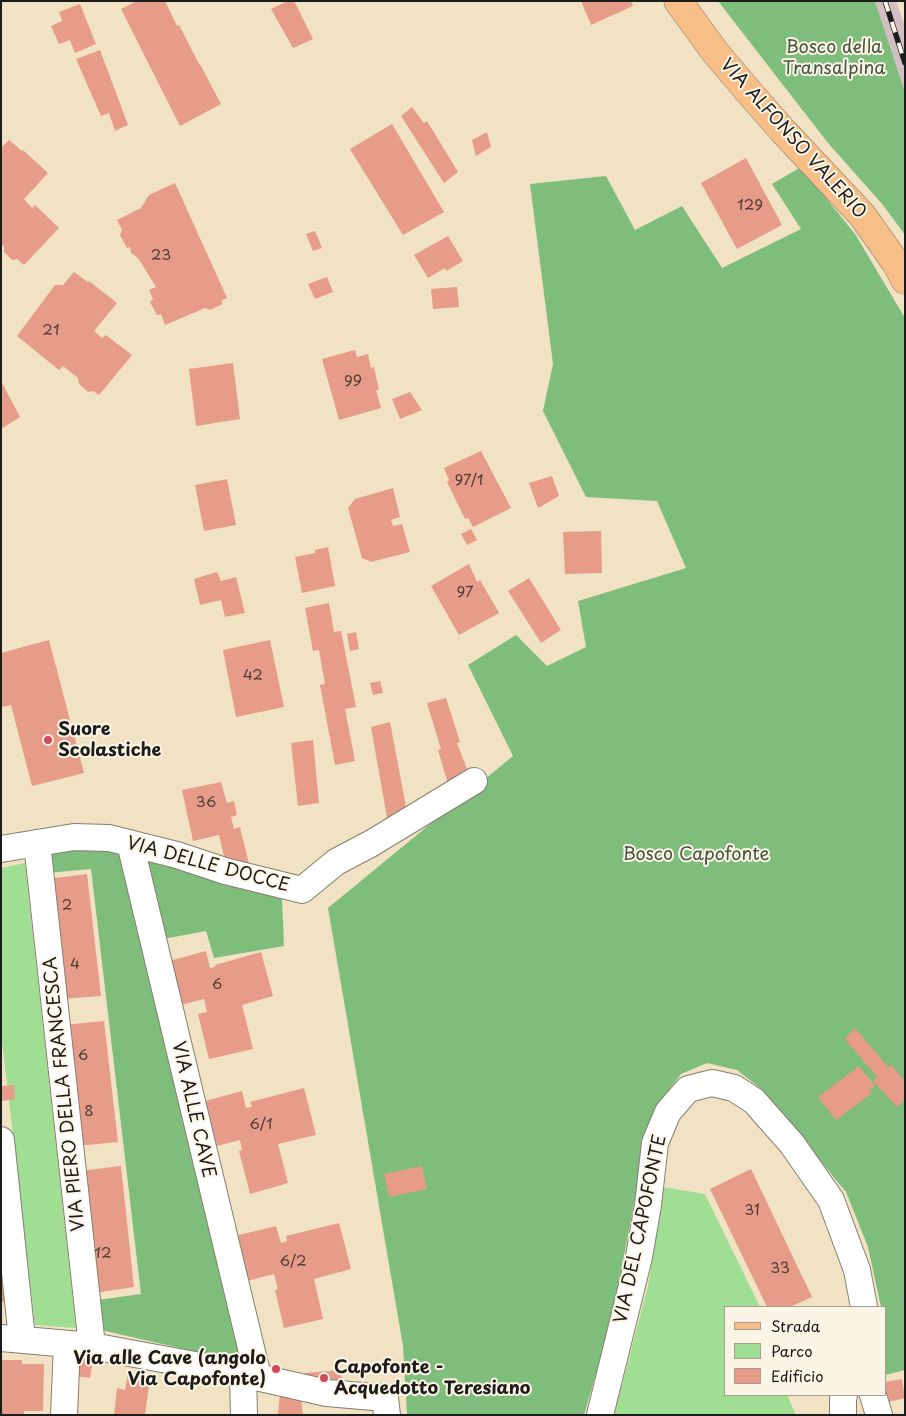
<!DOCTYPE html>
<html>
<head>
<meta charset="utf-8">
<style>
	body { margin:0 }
	#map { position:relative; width:906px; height:1416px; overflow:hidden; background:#f0e2c2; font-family:"Playpen Sans",sans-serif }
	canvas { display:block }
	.frame { position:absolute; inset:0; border:2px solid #1c1c1c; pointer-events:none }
	.legend { position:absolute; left:724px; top:1306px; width:162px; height:90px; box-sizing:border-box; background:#fcf5e5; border:1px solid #a29e95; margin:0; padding:6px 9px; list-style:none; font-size:15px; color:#1c1c1c }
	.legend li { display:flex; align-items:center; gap:10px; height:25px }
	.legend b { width:25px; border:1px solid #a29e95 }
</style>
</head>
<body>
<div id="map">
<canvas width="906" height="1416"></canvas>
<div class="frame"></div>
<ul class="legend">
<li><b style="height:6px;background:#f7be87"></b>Strada</li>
<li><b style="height:14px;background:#9fde93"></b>Parco</li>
<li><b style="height:14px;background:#e79b89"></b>Edificio</li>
</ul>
</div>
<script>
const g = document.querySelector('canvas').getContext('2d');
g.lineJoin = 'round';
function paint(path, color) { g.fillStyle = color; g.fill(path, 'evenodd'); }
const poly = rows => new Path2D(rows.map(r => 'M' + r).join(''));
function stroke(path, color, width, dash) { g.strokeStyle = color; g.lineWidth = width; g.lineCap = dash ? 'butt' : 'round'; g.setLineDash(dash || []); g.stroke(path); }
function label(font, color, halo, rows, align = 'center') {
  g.font = font + ' "Playpen Sans",sans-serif'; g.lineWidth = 4; g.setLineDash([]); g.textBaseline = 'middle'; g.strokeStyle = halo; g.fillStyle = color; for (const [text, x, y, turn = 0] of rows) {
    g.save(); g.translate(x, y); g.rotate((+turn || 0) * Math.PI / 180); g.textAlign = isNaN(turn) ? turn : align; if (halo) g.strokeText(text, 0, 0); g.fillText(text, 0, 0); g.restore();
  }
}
paint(poly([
	[875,1,896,1,905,27,905,92]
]), '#d2bec3');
paint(poly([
	[25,863,76,1328,35,1325,1,1032,1,868],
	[663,1187,705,1194,760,1307,725,1307,725,1395,787,1395,796,1415,614,1415,648,1286]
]), '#9fde93');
paint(poly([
	[718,1,875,1,905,92,905,235,883,205,828,143],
	[801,167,855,234,905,318,905,1370,885,1375,885,1307,881,1307,868,1247,846,1192,760,1088,737,1070,707,1063,681,1074,660,1101,636,1193,612,1319,584,1415,407,1415,403,1346,328,908,513,756,468,665,516,635,547,666,586,647,578,601,686,568,657,501,586,497,543,411,553,364,530,184,606,176,635,230,682,206,722,268,801,229,772,184],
	[46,850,119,851,241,1362,101,1330,97,1300,141,1294,91,869,47,873],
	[145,857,282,899,284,946,214,958,206,931,163,939]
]), '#7fbd7d');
paint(poly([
	[137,1,165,1,177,26,179,25,199,64,200,64,221,104,180,126,121,9],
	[288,1,294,1,313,39,293,48,271,9],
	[581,1,631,1,633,6,591,25],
	[80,4,96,44,75,53,70,40,59,44,51,26,62,21,59,12],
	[100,50,128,125,115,131,109,113,101,116,76,59],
	[412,107,424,123,427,121,458,172,444,183,401,116],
	[392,124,444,212,403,235,350,149],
	[487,132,491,147,476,156,472,140],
	[9,140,22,151,23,150,48,173,24,199,32,208,35,205,59,228,24,265,17,259,12,260,4,252,4,246,1,244,1,148],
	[746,158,782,225,737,249,701,183],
	[175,183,227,298,221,301,223,304,210,310,205,308,165,325,161,314,157,315,150,302,153,299,149,290,156,287,138,258,131,253,130,247,127,248,120,235,122,230,117,220,141,208,149,195],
	[315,231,322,248,313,251,306,234],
	[448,236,463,261,446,271,445,268,428,278,414,255],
	[74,272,88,282,89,281,117,303,94,331,102,338,106,335,132,355,99,395,93,391,88,392,79,384,78,378,63,366,59,370,17,336,55,285,63,285],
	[327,277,333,292,315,299,308,284],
	[457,287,459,307,433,309,431,289],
	[355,350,357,357,368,354,371,368,374,367,379,390,376,390,381,408,339,420,322,359],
	[233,363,240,419,196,426,189,369],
	[1,381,20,417,1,429],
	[410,392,422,410,400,419,392,399],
	[481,451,511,508,473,527,468,518,465,519,447,482,449,480,444,468],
	[552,476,559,496,538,508,529,483],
	[227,479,236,525,204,531,195,485],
	[393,488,400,517,391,520,393,526,402,524,410,552,371,562,362,558,348,508,355,499],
	[471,529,477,540,467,545,461,534],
	[601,531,602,573,565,574,563,532],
	[328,547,335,586,302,593,295,557,315,553,315,550],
	[469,564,477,582,480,580,499,613,459,635,431,586],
	[217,572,221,581,236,577,245,613,225,617,221,600,200,605,194,579],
	[529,578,561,630,541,643,508,591],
	[329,603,334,632,341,631,356,707,345,709,355,761,335,765,320,685,325,684,319,650,313,651,305,608],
	[356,632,359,649,350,651,347,634],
	[49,640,84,773,32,786,11,705,1,707,1,653],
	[270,640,284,707,236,717,223,650],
	[380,681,383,693,373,695,370,683],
	[446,698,460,742,457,743,470,777,448,784,438,750,441,749,427,703],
	[390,722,407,812,388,823,371,727],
	[313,740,319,803,298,806,291,743],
	[221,782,227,803,234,801,237,815,231,817,234,829,240,827,249,864,227,869,219,835,193,841,182,790],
	[87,874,101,996,61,999,47,879],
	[206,951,210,968,215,967,215,965,261,952,273,996,242,1005,253,1049,209,1059,198,1014,207,1012,204,999,172,1007,162,963],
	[104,1021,118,1142,77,1146,64,1025],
	[855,1028,888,1067,892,1065,905,1082,905,1100,897,1107,873,1081,877,1077,845,1039],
	[859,1066,875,1086,869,1091,871,1094,836,1120,818,1097],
	[14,1085,15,1099,2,1101,1,1086],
	[304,1088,316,1135,278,1144,288,1183,250,1194,239,1151,242,1150,240,1140,209,1148,198,1103,242,1091,246,1108,252,1107,250,1102],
	[121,1166,134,1287,95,1293,80,1171],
	[422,1166,427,1189,389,1197,384,1174],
	[751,1169,812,1297,790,1307,767,1307,710,1189],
	[339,1223,351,1269,314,1279,323,1319,284,1328,275,1290,278,1289,274,1274,243,1282,231,1237,276,1226,281,1243,287,1241,286,1236],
	[1,1249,8,1301,1,1302],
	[74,1357,93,1360,90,1378,73,1376],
	[1,1360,22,1360,22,1364,44,1364,43,1411,24,1411,24,1415,1,1415],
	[341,1370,343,1390,306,1383,305,1373],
	[128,1374,150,1378,145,1415,114,1415,117,1388,125,1390],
	[902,1379,905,1398,887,1402,885,1382],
	[280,1393,301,1397,303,1415,278,1415]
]), '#e79b89');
const minor = poly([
	[37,843,92,1346],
	[130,843,258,1377],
	[1,849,74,837,109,838,177,855,225,871,302,890,336,862,372,843,474,781],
	[1,1140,22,1339],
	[1,1338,92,1346,243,1374,327,1393,385,1398,387,1415],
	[243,1374,244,1415],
	[873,1395,879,1415],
	[64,1415,67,1344],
	[600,1415,639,1257,648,1205,655,1143,668,1112,688,1089,712,1083,734,1088,754,1101,792,1144,831,1200,857,1270,864,1307],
	[843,1415,843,1399,844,1395]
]);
const major = poly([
	[678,1,715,52,748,91,784,132,862,215,896,263,905,280]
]);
stroke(minor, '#867f6f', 28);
stroke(major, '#867f6f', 29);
stroke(minor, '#fff', 26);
stroke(major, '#f7be87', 28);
const rail = poly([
	[885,1,905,63]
]);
stroke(rail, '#1c1c1c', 5.5);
stroke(rail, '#fcf5e5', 4, [11]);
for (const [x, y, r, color] of [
	[48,740,5,"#d1495b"],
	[276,1369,5,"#d1495b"],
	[324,1378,5,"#d1495b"]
]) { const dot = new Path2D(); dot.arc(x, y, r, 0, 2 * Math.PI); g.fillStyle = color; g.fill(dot); stroke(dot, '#fcf5e5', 2); }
label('15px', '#4f3c37', null, [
	["129",750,206],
	["23",161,256],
	["21",51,331],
	["99",353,382],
	["97/1",469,481],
	["97",465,593],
	["42",253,676],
	["36",206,803],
	["2",67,906],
	["4",75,965],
	["6",217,985],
	["6",83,1056],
	["8",89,1112],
	["6/1",261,1125],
	["31",752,1211],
	["12",103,1254],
	["6/2",293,1262],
	["33",780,1269]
]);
label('18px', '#435640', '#fcf5e5', [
	["Bosco della",834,48],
	["Transalpina",834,69],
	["Bosco Capofonte",696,855]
]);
label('18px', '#1c1c1c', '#fcf5e5', [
	["VIA ALFONSO VALERIO",793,139,48],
	["VIA DELLE DOCCE",208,865,15],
	["VIA PIERO DELLA FRANCESCA",65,1094,-96],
	["VIA ALLE CAVE",193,1110,77],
	["VIA DEL CAPOFONTE",641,1229,-78]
]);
label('bold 18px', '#1c1c1c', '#fcf5e5', [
	["Suore",58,730],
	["Scolastiche",58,751],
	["Via alle Cave (angolo",266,1359,"right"],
	["Via Capofonte)",266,1380,"right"],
	["Capofonte -",334,1368],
	["Acquedotto Teresiano",334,1389]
], 'left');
</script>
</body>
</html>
